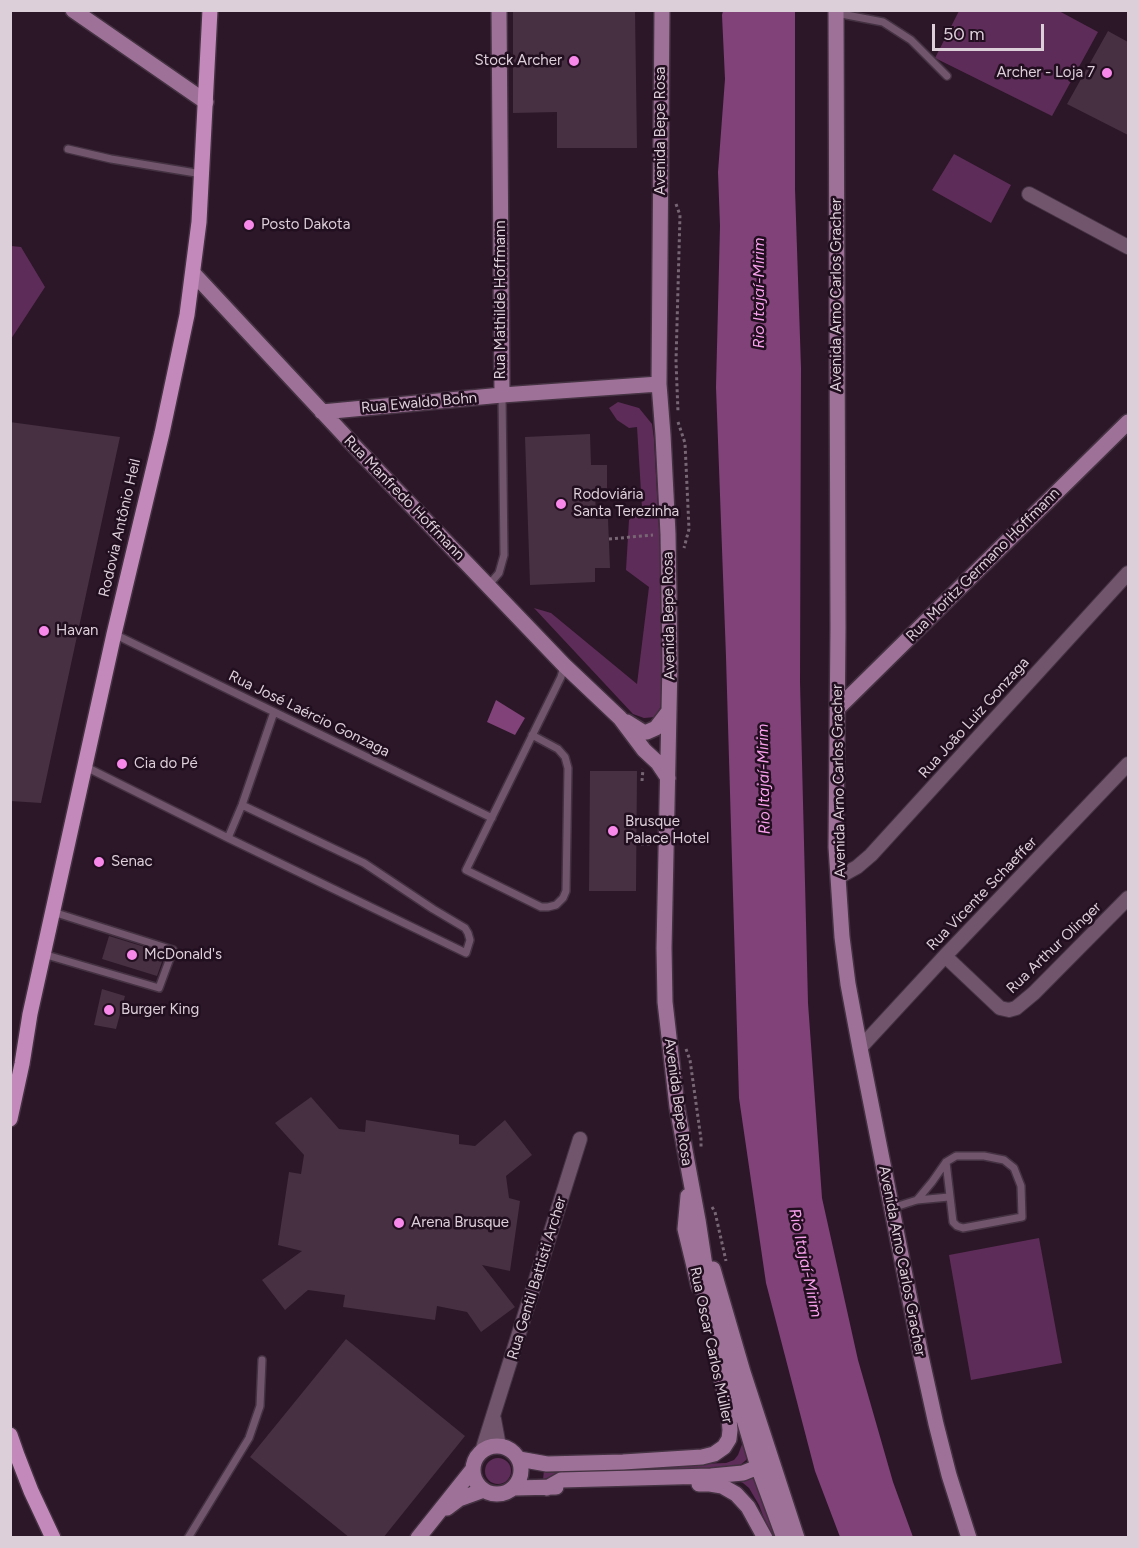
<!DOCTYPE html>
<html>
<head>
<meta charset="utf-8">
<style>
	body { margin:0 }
	#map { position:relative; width:1139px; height:1548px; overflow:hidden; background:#2b1728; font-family:Figtree,sans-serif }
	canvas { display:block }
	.frame { position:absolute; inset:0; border:12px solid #ddcfda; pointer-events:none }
	.scale { position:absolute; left:932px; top:24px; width:112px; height:27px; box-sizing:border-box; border:3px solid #ddcfda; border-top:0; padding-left:8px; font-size:18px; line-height:21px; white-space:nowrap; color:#ddcfda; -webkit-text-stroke:4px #210e1f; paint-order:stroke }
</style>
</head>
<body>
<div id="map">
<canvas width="1139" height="1548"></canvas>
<div class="frame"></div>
<div class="scale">50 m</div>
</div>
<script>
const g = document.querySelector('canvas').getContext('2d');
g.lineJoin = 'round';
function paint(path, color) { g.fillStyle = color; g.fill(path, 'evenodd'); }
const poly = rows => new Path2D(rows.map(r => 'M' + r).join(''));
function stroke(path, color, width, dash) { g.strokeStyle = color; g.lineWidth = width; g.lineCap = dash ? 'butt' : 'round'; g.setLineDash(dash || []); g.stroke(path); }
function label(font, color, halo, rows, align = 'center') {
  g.font = font + ' Figtree,sans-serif'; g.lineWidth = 5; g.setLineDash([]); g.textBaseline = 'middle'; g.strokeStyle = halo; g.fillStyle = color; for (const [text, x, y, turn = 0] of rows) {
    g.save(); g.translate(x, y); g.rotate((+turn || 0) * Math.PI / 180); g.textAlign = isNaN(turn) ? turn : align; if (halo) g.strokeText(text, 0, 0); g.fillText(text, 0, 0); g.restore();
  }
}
paint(poly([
	[959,11,1059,11,1098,32,1052,116,935,58],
	[954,154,1011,185,991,223,932,190],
	[11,246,21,247,45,287,11,339],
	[618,402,639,408,652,424,654,439,661,565,662,699,660,708,655,717,644,718,633,714,534,608,551,613,637,684,649,587,626,570,629,520,642,508,637,427,629,428,617,420,609,408],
	[1039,1238,1062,1363,971,1380,949,1255],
	[744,1439,749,1453,746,1460,737,1468,558,1473,543,1480,544,1470,726,1463,734,1460,738,1455],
	'485 1471a13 13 0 1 1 26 0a13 13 0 1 1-26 0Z',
	[757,1476,779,1537,771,1537,759,1505,749,1488,743,1483,733,1479]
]), '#5e2c58');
paint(poly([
	[723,11,795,11,795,189,801,368,800,682,808,1003,822,1198,858,1360,893,1482,913,1537,840,1537,815,1471,766,1283,739,1098,726,657,716,387,720,226,718,172,725,79,722,15],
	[496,700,525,718,515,735,487,722]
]), '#804278');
paint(poly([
	[513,10,635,10,637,148,557,148,557,112,513,113],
	[1108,31,1128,42,1128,135,1067,104],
	[10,422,120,437,41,803,10,801],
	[590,434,591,465,607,465,607,488,595,488,596,519,608,519,610,568,595,568,595,582,530,585,525,437],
	[590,771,637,771,636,891,589,891],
	[109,936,158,951,157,953,164,956,157,976,102,959],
	[102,989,125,996,116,1029,94,1025],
	[311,1097,339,1129,365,1132,366,1120,459,1135,459,1144,475,1146,505,1120,532,1155,506,1176,509,1198,520,1201,510,1271,482,1265,515,1307,481,1332,467,1312,437,1306,435,1320,343,1307,345,1295,308,1290,285,1310,262,1280,302,1251,278,1245,289,1172,301,1174,304,1155,275,1123],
	[346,1339,465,1436,383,1538,350,1538,250,1457]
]), '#463042');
const lane = poly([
	[836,13,883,22,911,40,947,76],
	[68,149,111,159,202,174],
	[487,583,493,580,499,573,504,555,502,395],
	[114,634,492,818],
	[532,735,558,749,565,757,568,768,566,891,563,898,556,905,548,907,541,907,466,870,561,677,564,666],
	[84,766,228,838,466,953,470,940,468,933,465,928,433,909,364,863,242,805],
	[228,838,242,805,274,712],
	[43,954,159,988,173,950,53,912],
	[917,1200,932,1182,946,1162,956,1156,984,1156,1004,1160,1014,1168,1021,1186,1022,1217,963,1228,957,1226,953,1222,946,1162],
	[892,1208,917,1200,949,1197],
	[188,1538,249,1438,260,1406,262,1360]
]);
const street = poly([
	[1029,194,1128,247],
	[839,877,857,867,871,855,1128,573],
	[945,956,1000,1008,1009,1010,1016,1008,1034,993,1128,898],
	[860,1048,945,956,1128,764],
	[494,1419,499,1446],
	[482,1451,580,1139]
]);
const secondary = poly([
	[73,10,206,102],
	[499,10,502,395],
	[662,10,659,384,663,435,668,534,670,663,664,948,665,1002,677,1107,698,1220,710,1299,735,1389,758,1467,784,1538],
	[836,10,838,628,836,847,842,937,848,984,860,1048,921,1356,936,1424,949,1475,969,1538],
	[193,273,359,451,564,665,620,718,644,750,658,763,668,778],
	[322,412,502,395,659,384],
	[837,709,1128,422],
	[627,722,643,732,647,732,656,728,669,711],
	[688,1196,685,1229,699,1287],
	[713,1269,743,1372,797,1538],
	'473 1470a24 24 0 1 1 48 0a24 24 0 1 1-48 0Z',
	[519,1459,547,1464,623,1462,702,1457,714,1454,724,1447,729,1439,730,1430,728,1407,719,1369],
	[699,1484,710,1484,722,1486,736,1494,748,1507,765,1538],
	[514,1488,556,1487],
	[547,1488,561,1480,711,1476,743,1473,758,1467,763,1461],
	[447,1508,459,1499,484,1490],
	[418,1538,473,1469]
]);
const primary = poly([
	[10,1119,22,1064,30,1014,114,634,162,433,187,315,199,222,210,10],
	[10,1435,17,1455,31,1491,53,1538]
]);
stroke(lane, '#443141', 10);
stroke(street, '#443141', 16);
stroke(secondary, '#443141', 18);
stroke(primary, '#443141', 18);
stroke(poly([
	[676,204,680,215,676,361,678,412],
	[678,422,685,443,689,529,684,548],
	[609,539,653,535],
	[642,781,643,769],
	[641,844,652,844],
	[686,1049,690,1060,701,1139,701,1148],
	[712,1207,715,1212,726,1261]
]), '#786675', 3, [3, 3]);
stroke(lane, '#70556c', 7);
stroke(street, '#70556c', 14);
stroke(secondary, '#9e7298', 15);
stroke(primary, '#c289ba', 15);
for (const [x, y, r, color] of [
	[574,61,6,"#f888ea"],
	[1107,73,6,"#f888ea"],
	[249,225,6,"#f888ea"],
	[561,504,6,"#f888ea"],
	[44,631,6,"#f888ea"],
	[122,764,6,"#f888ea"],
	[613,831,6,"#f888ea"],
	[99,862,6,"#f888ea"],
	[132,955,6,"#f888ea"],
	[109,1010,6,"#f888ea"],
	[399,1223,6,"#f888ea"]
]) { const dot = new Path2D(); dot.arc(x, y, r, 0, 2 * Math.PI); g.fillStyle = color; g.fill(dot); stroke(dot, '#210e1f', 2); }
label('15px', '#ddcfda', '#210e1f', [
	["Stock Archer",562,61,"right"],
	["Archer - Loja 7",1095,73,"right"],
	["Posto Dakota",261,225],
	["Rodoviária",573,495],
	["Santa Terezinha",573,512],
	["Havan",56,631],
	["Cia do Pé",134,764],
	["Brusque",625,822],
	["Palace Hotel",625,839],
	["Senac",111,862],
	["McDonald's",144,955],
	["Burger King",121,1010],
	["Arena Brusque",411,1223]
], 'left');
label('15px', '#ddcfda', '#210e1f', [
	["Avenida Bepe Rosa",661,131,-90],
	["Avenida Arno Carlos Gracher",837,295,-90],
	["Rua Mathilde Hoffmann",501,300,-90],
	["Rua Ewaldo Bohn",419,403,-5],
	["Rua Manfredo Hoffmann",404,498,46],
	["Rodovia Antônio Heil",120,528,-77],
	["Rua Moritz Germano Hoffmann",983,565,-45],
	["Avenida Bepe Rosa",669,616,-91],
	["Rua José Laércio Gonzaga",309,714,26],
	["Rua João Luiz Gonzaga",974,718,-48],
	["Avenida Arno Carlos Gracher",839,781,-91],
	["Rua Vicente Schaeffer",982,894,-46],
	["Rua Arthur Olinger",1054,948,-44],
	["Avenida Bepe Rosa",678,1102,82],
	["Avenida Arno Carlos Gracher",902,1261,79],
	["Rua Gentil Battisti Archer",537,1278,-73],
	["Rua Oscar Carlos Müller",711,1345,78]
]);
label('italic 16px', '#f9a1ed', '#210e1f', [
	["Rio Itajaí-Mirim",759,293,-90],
	["Rio Itajaí-Mirim",764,779,-91],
	["Rio Itajaí-Mirim",805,1263,78]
]);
</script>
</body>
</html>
